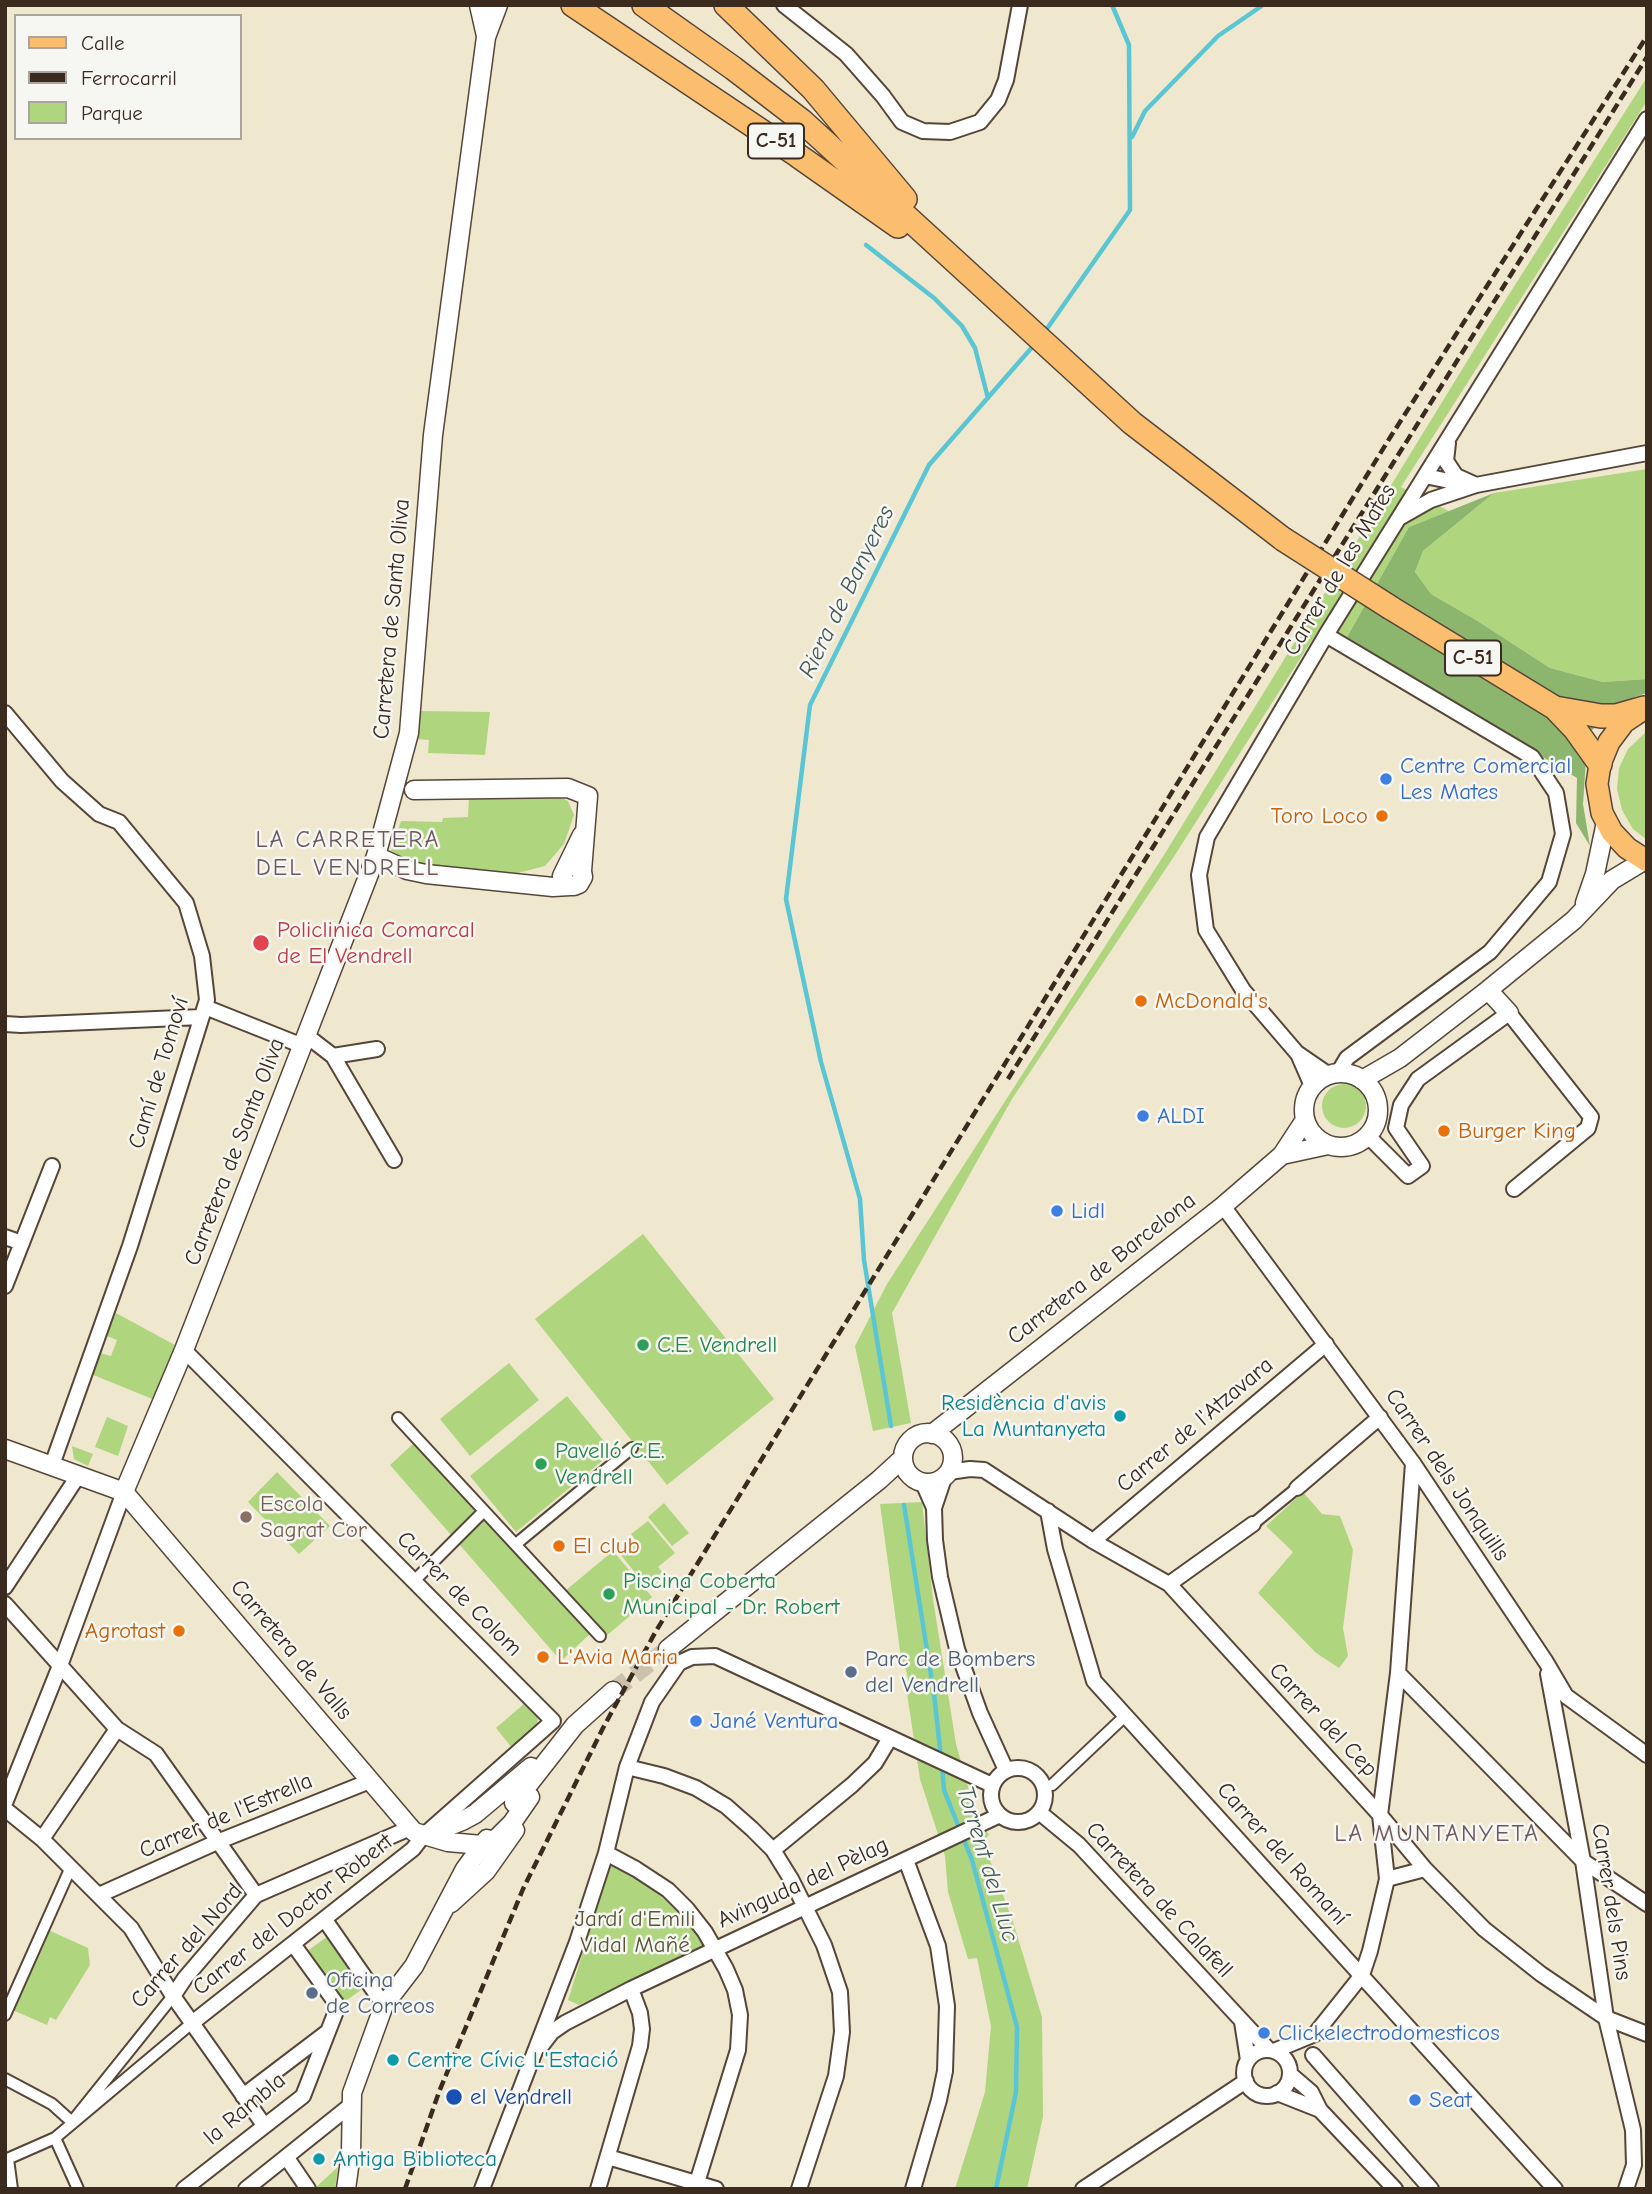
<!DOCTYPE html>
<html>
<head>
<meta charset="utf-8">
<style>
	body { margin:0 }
	#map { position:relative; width:1652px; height:2194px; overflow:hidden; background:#f0e7cf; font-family:"Comic Neue",sans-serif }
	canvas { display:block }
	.frame { position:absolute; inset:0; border:7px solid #3b2a1e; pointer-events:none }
	.legend { position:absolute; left:14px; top:14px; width:228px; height:126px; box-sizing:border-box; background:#f6f6f2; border:2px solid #aba49d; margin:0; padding:9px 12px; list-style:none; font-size:21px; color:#3b2a1e }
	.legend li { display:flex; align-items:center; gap:14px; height:35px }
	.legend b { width:35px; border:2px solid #aba49d }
</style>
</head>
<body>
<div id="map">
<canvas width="1652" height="2194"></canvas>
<div class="frame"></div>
<ul class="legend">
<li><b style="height:9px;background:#fbbe6e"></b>Calle</li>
<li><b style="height:9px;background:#3b2a1e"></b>Ferrocarril</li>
<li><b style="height:19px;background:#b0d57f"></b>Parque</li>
</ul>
</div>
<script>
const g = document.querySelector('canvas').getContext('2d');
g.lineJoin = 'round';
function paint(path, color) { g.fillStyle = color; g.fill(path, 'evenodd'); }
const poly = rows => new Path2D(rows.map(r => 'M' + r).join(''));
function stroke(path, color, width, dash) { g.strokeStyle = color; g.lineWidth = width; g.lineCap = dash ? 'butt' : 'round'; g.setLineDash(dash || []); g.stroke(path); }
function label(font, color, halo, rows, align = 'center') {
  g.font = font + ' "Comic Neue",sans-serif'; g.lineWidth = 5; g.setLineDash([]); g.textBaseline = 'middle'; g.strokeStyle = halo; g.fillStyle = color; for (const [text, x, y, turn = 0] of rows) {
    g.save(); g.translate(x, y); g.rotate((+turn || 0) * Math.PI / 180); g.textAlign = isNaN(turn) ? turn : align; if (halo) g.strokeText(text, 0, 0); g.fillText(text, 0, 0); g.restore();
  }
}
paint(poly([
	[1647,77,1647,101,1401,487,1449,511,1409,527,1347,637,1323,623,1173,858,1012,1099,892,1313,911,1423,873,1431,855,1346,887,1284,1164,855,1482,337],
	[1647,469,1647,679,1603,682,1550,668,1476,620,1431,594,1415,572,1423,551,1494,493],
	[420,711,490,712,485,755,428,753,429,740,416,739],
	[1647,731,1647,840,1633,829,1622,810,1617,789,1619,768,1628,749],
	[554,794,568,801,574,815,564,844,545,866,514,874,415,863,391,851,401,821,442,822,443,818,468,817,469,797],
	'1322 1106a22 22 0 1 1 44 0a22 22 0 1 1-44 0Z',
	[643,1234,774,1399,667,1485,535,1319],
	[116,1313,184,1350,167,1405,91,1374,100,1353,111,1356,117,1340,107,1336],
	[509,1363,539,1400,470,1456,440,1419],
	[567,1396,613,1452,516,1532,470,1476],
	[107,1417,128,1426,118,1456,95,1447],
	[415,1442,591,1633,561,1661,390,1465],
	[72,1446,93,1454,88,1466,74,1459],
	[277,1472,330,1526,299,1554,248,1502],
	[1303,1492,1322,1514,1340,1516,1353,1550,1343,1628,1348,1656,1339,1668,1316,1653,1258,1593,1293,1552,1266,1526],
	[922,1502,933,1599,956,1744,974,1808,989,1835,983,1841,1013,1922,1042,2017,1043,2117,1027,2189,955,2189,985,2092,991,2026,977,1958,968,1959,948,1892,945,1856,920,1779,906,1687,908,1679,905,1666,901,1658,880,1504],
	[664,1503,689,1533,672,1546,648,1517],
	[648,1521,675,1553,658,1567,662,1572,646,1586,620,1554,636,1541,631,1534],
	[613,1551,652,1597,605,1637,565,1591],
	[525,1703,538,1715,537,1729,513,1749,496,1728],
	[611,1863,633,1872,683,1915,706,1946,579,2005,568,2000],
	[44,1928,88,1948,90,1965,56,2020,50,2017,47,2025,8,2008],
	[328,1936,365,1987,343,2003,306,1952],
	[338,2167,335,2189,315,2189,315,2188]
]), '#b0d57f');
paint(poly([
	[1494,493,1423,551,1415,572,1431,594,1476,620,1550,668,1603,682,1647,679,1647,693,1635,697,1592,730,1586,760,1583,804,1590,846,1576,823,1577,778,1347,637,1409,527]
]), '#8cb66e');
stroke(poly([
	[1132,137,1145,111,1218,36,1263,5],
	[866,245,934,298,962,326,975,348,988,398],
	[1044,333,1130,210,1129,45,1112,5],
	[891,1426,864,1260,860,1199,821,1062,786,899,810,705,929,465,1034,345],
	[904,1505,934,1694,941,1757],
	[942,1766,944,1790,972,1860,1017,2027,1016,2092,996,2189]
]), '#5ac6d4', 4.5);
stroke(poly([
	[613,1691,668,1649]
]), '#ccc1ac', 18, [18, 9]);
const pedestrian = poly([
	[398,1418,600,1636],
	[1253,1524,1297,1488],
	[516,1544,632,1448],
	[414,1581,484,1511],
	[1052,1785,1125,1716],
	[5,2015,71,1867],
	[5,2079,52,2104,72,2122,173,1996],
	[55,2138,78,2189],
	[8,2159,12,2189],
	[5,2160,55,2138,192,2023]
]);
const minor = poly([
	[784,5,846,54,883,96,902,122,923,131,950,132,980,122,998,100,1006,80,1020,5],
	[1448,443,1446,461,1456,476,1476,485],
	[1425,476,1464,484],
	[1401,517,1431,500,1476,485,1647,453],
	[1326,635,1532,757,1556,793,1563,834,1549,882,1490,952,1347,1058,1338,1073],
	[5,713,62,781,99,814,119,822,186,903,202,956,207,1000,130,1246,52,1465],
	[205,1007,303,1046],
	[5,1024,21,1025,201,1017],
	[307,1036,333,1056,377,1049],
	[1298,1054,1312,1086],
	[333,1056,394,1160],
	[1329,1075,1297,1053,1243,990,1206,930,1199,875,1207,837,1326,635,1647,119],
	[1368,1136,1408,1176,1422,1166,1396,1128,1401,1105,1418,1079,1509,1013,1591,1117,1588,1128,1514,1189],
	[1223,1206,1413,1463,1546,1662,1566,1696,1647,1755],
	[5,1237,22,1243],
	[5,1286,52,1166],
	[184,1350,553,1721,423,1836,413,1849,192,2023],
	[949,1472,970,1469,984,1470,1093,1541,1169,1584,1380,1815,1425,1869,1484,1929,1541,1974,1606,2018,1647,2034],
	[944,1478,934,1508,935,1540,940,1577,957,1649,980,1713,1006,1770],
	[923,1483,934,1508],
	[1297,1488,1380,1417],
	[1048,1511,1055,1549,1094,1681,1555,2189],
	[1093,1541,1326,1344],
	[1169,1584,1253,1524],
	[5,1587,78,1476],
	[5,1604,117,1729,156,1754,256,1895],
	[1398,1673,1583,1861,1647,1904],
	[1548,1674,1583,1861,1606,2018,1633,2130,1634,2165,1626,2189],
	[627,1767,664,1776,696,1788,726,1806,752,1829,773,1850,791,1879,824,1945,840,1992,842,2032,836,2076,799,2189],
	'991 1795a27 27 0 1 1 54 0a27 27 0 1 1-54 0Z',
	[5,1803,61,1663,124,1492],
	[5,1809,42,1839,131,1928,173,1996,264,2125],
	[1039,1812,1079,1845,1269,2050],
	[42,1839,117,1729],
	[773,1850,852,1785,875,1763,890,1738],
	[606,1853,636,1869,668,1890,687,1909,705,1932,726,1969,735,1990,740,2015,738,2050,695,2189],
	[906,1860,938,1946,947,2006,945,2071,939,2100,913,2189],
	[1387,1879,1425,1869],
	[99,1895,217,1842,370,1781],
	[325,1920,384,2005],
	[173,1996,185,1978,256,1895,410,1828],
	[1242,2022,1248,2060],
	[542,2045,552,2032,565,2023,631,1989,1000,1815],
	'1244 2073a23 23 0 1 1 46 0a23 23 0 1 1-46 0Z',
	[1274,2051,1315,2034,1362,1975,1370,1951,1387,1879,1380,1815,1398,1673,1413,1463],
	[1313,2055,1431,2189],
	[1290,2074,1311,2092,1320,2110,1395,2189],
	[1277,2093,1320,2110],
	[243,2096,326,2033],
	[608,2157,716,2189],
	[287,2158,308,2189],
	[184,2189,303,2096,338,2006,293,1944],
	[246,2189,351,2105],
	[482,2189,577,1942,606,1853,627,1767,652,1702,679,1663,692,1657,715,1656,992,1785],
	[598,2189,640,2046,642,2029,640,2013,631,1989],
	[1083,2189,1246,2081]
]);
const tertiary = poly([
	[479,5,486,36],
	[414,790,568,788,588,796,582,871],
	[376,856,407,870,426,874,553,887,570,886],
	[567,867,574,865,582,871,583,877,579,884,574,886,567,885,562,876,582,835],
	[1585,903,1595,874,1606,822],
	[1488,990,1509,1013],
	'1304 1110a37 37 0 1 1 74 0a37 37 0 1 1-74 0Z',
	[1362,1080,1400,1058,1488,990,1574,920,1612,880,1645,860],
	[1282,1155,1328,1145],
	'903 1458a25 25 0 1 1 50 0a25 25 0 1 1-50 0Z',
	[932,1434,1223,1206,1282,1155,1305,1120],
	[5,1449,124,1492],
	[124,1492,184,1350,376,856,409,733,433,435,486,37,498,5],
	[124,1492,414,1832,448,1842,482,1845,497,1838,512,1823,530,1797],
	[668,1649,879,1480,903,1458],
	[514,1803,575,1725,613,1691],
	[423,1836,462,1821,475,1814,531,1767],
	[451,1903,486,1871,515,1830],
	[346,2189,351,2153,352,2093,384,2005,414,1966,465,1869,487,1839]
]);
const primary = poly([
	[1642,710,1624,722,1609,742,1600,764,1597,784,1602,813,1612,832,1627,848,1647,861]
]);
const trunk = poly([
	[573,5,797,155,898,226],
	[644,5,733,68,802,121,1132,423,1283,539],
	[726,5,813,89,905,199],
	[1391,608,1555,708,1575,729,1600,764],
	[1555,708,1601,716,1616,716,1644,708]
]);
stroke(pedestrian, '#564639', 14);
stroke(minor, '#564639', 18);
stroke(tertiary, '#564639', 21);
stroke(primary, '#564639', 24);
stroke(trunk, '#564639', 26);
stroke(pedestrian, '#fff', 10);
stroke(minor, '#fff', 14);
stroke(tertiary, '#fff', 18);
stroke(primary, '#fbbe6e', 21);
stroke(trunk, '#fbbe6e', 23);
stroke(poly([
	[1008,1079,1647,57],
	[405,2189,439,2092,523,1889,603,1728,656,1631,1391,436,1647,36]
]), '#3b2a1e', 4.5, [10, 5]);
const trunkBridge = poly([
	[1283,539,1391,608]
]);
stroke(trunkBridge, '#564639', 26, []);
stroke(trunkBridge, '#fbbe6e', 23);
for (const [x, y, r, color] of [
	[1386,779,7,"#3f7fe0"],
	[1382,816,7,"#e8710a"],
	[261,943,9,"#e0444e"],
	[1141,1001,7,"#e8710a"],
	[1143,1116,7,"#3f7fe0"],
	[1444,1131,7,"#e8710a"],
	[1057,1211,7,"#3f7fe0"],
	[643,1345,7,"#2e9e5b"],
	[1120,1416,7,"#0f9aa8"],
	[541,1464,7,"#2e9e5b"],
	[246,1517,7,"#8d6e63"],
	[559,1546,7,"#e8710a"],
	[609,1594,7,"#2e9e5b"],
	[179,1631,7,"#e8710a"],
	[543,1657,7,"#e8710a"],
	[851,1672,7,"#5c6f8a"],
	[696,1721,7,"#3f7fe0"],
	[312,1993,7,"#5c6f8a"],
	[1264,2033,7,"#3f7fe0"],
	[393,2060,7,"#0f9aa8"],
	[454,2097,9,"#1a4fb4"],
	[1415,2100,7,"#3f7fe0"],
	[319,2159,7,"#0f9aa8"]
]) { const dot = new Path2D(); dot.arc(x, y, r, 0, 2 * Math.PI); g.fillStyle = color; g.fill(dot); stroke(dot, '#f6f6f2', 2.5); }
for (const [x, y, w] of [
	[776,141,56],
	[1473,658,56]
]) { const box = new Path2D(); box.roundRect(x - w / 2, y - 17.5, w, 35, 5); g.fillStyle = '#f6f6f2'; g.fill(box); stroke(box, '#3b2a1e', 2); }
label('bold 21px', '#3b2a1e', null, [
	["C-51",776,141],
	["C-51",1473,658]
]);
label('23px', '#3b2a1e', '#f6f6f2', [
	["Carrer de les Mates",1340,570,-59],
	["Carretera de Santa Oliva",392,619,-85],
	["Camí de Tomoví",159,1073,-73],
	["Carretera de Santa Oliva",235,1152,-69],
	["Carretera de Barcelona",1102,1269,-38],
	["Carrer de l'Atzavara",1195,1425,-40],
	["Carrer dels Jonquills",1447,1475,56],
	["Carrer de Colom",459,1594,45],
	["Carretera de Valls",291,1650,50],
	["Carrer del Cep",1323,1720,47],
	["Carrer de l'Estrella",226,1816,-23],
	["Carrer del Romaní",1282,1854,48],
	["Avinguda del Pèlag",803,1883,-25],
	["Carretera de Calafell",1159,1900,47],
	["Carrer dels Pins",1611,1902,81],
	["Carrer del Doctor Robert",293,1915,-38],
	["Carrer del Nord",187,1946,-49],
	["la Rambla",245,2109,-40]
]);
label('23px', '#366cbe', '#f6f6f2', [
	["Centre Comercial",1400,766],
	["Les Mates",1400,792],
	["ALDI",1157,1116],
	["Lidl",1071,1211],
	["Jané Ventura",710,1721],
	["Clickelectrodomesticos",1278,2033],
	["Seat",1429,2100]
], 'left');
label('23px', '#c56008', '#f6f6f2', [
	["Toro Loco",1368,816,"right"],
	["McDonald's",1155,1001],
	["Burger King",1458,1131],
	["El club",573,1546],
	["Agrotast",165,1631,"right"],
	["L'Avia Maria",557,1657]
], 'left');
label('23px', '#be3a42', '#f6f6f2', [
	["Policlinica Comarcal",277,930],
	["de El Vendrell",277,956]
], 'left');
label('23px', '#27864d', '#f6f6f2', [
	["C.E. Vendrell",657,1345],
	["Pavelló C.E.",555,1451],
	["Vendrell",555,1477],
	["Piscina Coberta",623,1581],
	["Municipal - Dr. Robert",623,1607]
], 'left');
label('23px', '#0d838f', '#f6f6f2', [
	["Residència d'avis",1106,1403,"right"],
	["La Muntanyeta",1106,1429,"right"],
	["Centre Cívic L'Estació",407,2060],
	["Antiga Biblioteca",333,2159]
], 'left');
label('23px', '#785e54', '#f6f6f2', [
	["Escola",260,1504],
	["Sagrat Cor",260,1530]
], 'left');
label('23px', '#4e5e75', '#f6f6f2', [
	["Parc de Bombers",865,1659],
	["del Vendrell",865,1685],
	["Oficina",326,1980],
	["de Correos",326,2006]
], 'left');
label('23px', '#585536', '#f6f6f2', [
	["Jardí d'Emili",635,1919],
	["Vidal Mañé",635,1945]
]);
label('23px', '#164399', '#f6f6f2', [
	["el Vendrell",470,2097]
], 'left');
label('italic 24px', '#445955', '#f6f6f2', [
	["Riera de Banyeres",847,592,-64],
	["Torrent del Lluc",987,1864,73]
]);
g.letterSpacing = '2px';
label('24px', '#6d585f', '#f6f6f2', [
	["LA CARRETERA",348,840],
	["DEL VENDRELL",348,868],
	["LA MUNTANYETA",1437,1834]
]);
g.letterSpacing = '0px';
</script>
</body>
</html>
